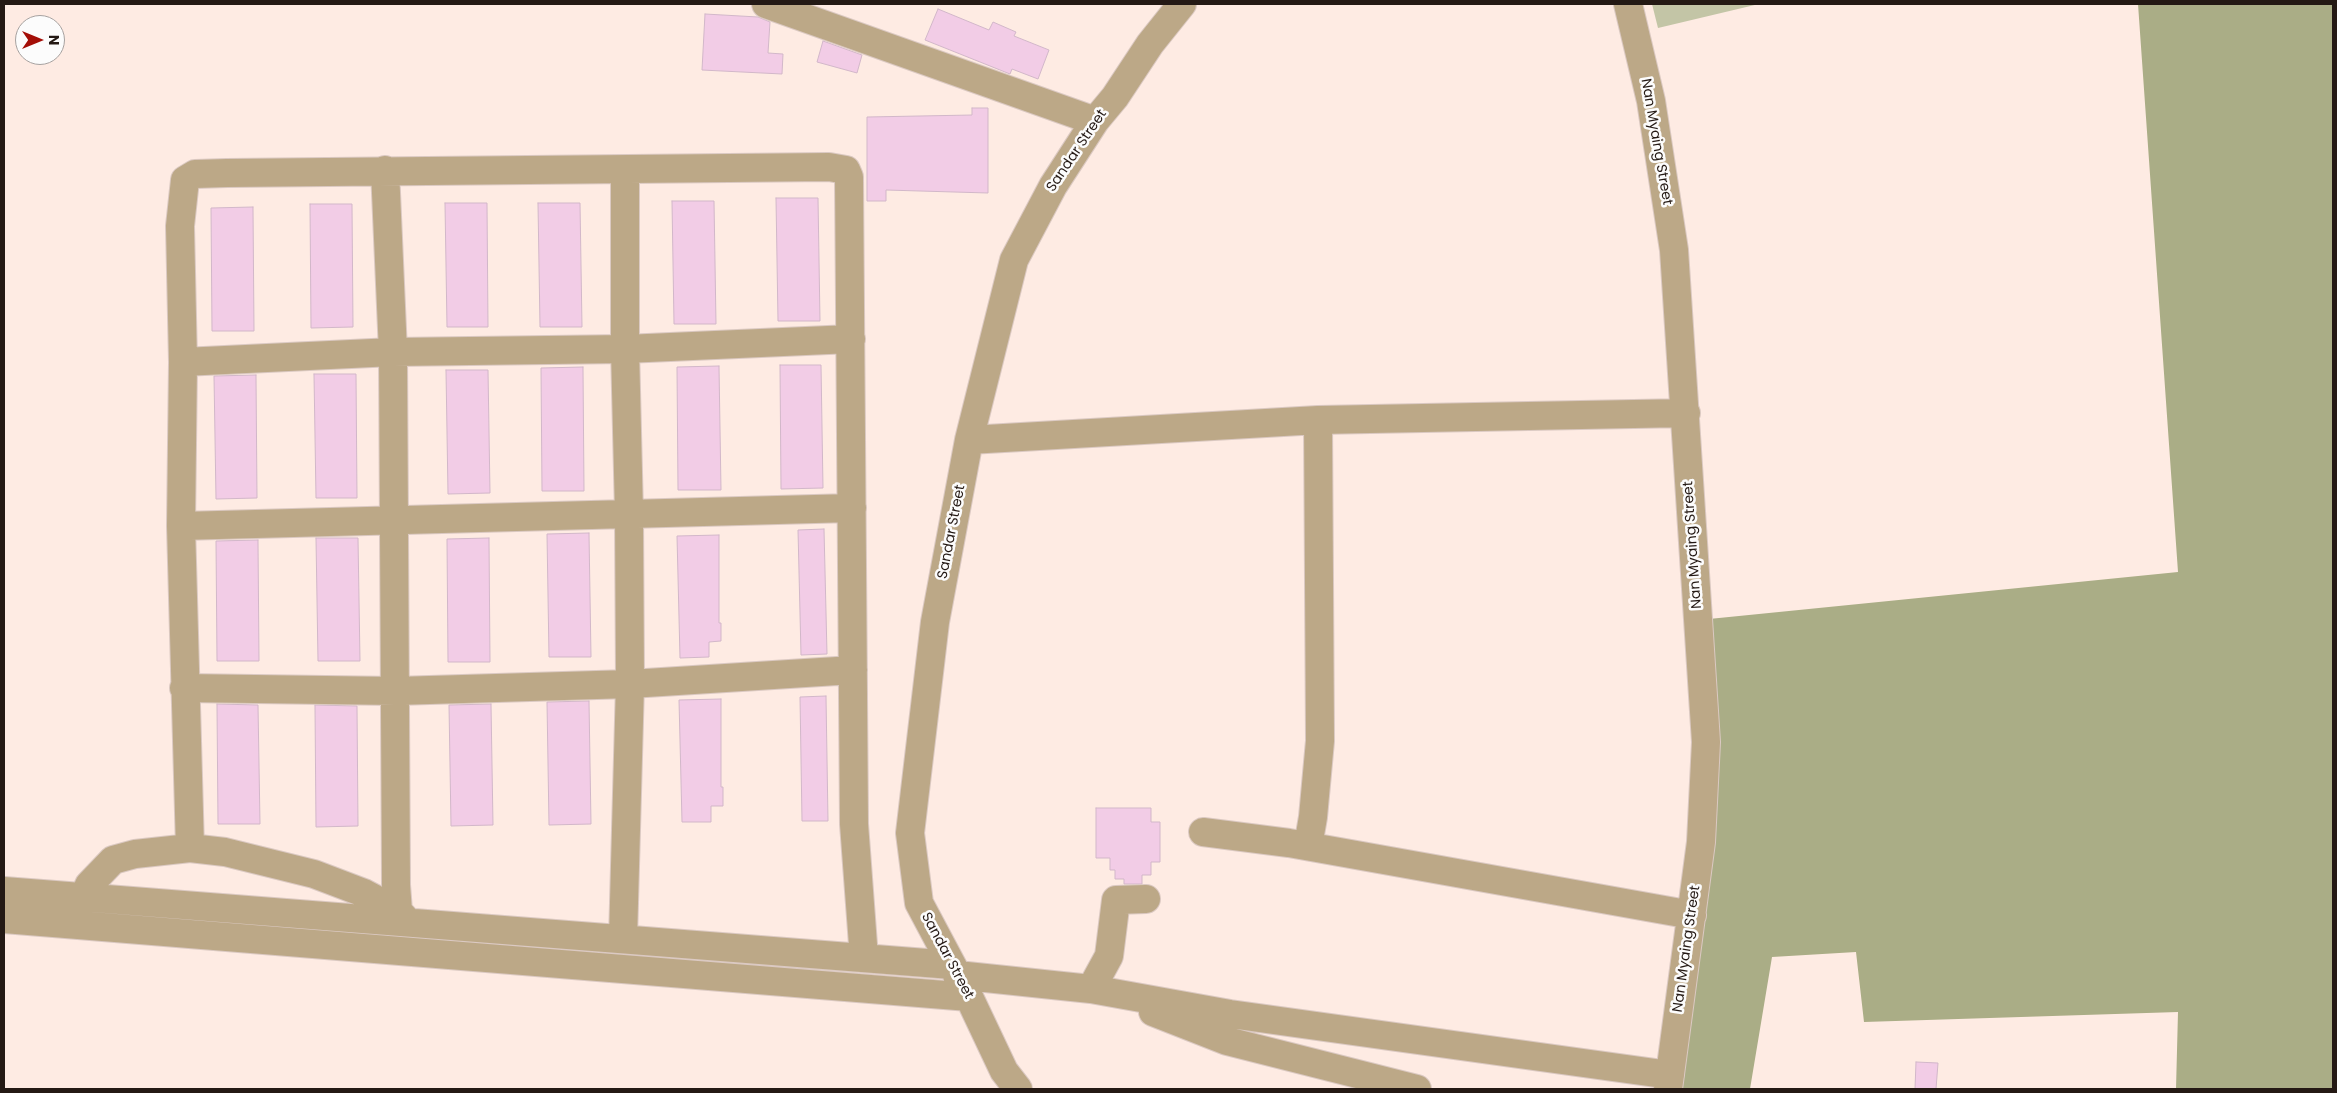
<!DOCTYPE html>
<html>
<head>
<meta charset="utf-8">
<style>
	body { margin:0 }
	#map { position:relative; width:2337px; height:1093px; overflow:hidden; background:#feebe3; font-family:Poppins,sans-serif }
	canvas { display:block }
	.frame { position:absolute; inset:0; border:5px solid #241914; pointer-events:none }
	.north { position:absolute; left:15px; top:15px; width:50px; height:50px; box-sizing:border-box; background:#fcfcfc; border:1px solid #a6a19f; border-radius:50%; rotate:90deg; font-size:14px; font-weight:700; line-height:20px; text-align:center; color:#241914 }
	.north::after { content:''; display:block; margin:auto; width:18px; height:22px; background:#a40e07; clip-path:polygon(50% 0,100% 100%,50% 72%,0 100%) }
</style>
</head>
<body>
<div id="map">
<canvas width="2337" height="1093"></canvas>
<div class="frame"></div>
<div class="north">N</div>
</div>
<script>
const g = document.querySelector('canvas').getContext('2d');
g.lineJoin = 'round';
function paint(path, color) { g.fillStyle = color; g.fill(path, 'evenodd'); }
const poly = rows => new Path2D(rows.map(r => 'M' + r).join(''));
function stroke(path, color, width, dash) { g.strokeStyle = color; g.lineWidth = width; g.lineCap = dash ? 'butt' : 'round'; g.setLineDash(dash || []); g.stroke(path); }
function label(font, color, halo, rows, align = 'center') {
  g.font = font + ' Poppins,sans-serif'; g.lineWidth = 5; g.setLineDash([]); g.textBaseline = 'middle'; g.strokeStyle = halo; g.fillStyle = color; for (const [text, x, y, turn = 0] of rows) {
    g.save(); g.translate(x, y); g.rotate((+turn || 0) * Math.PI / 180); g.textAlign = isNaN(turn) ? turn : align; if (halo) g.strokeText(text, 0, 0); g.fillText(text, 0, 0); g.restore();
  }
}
paint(poly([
	[1652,4,1759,4,1658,28]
]), '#c3c5a6');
paint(poly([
	[2138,4,2333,4,2333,1089,2176,1089,2178,1012,1864,1022,1856,952,1772,957,1750,1089,1673,1089,1709,619,2178,572]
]), '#aaad86');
const building = poly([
	[938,9,989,30,993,22,1016,32,1014,36,1049,50,1038,79,1012,69,1010,74,925,40,938,9],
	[705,14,758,17,770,22,768,53,783,54,782,74,702,70,705,14],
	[823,41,862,55,857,73,817,62,823,41],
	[972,108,988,108,988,193,886,190,886,201,867,201,867,117,972,115,972,108],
	[776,198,818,198,820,321,778,321,776,198],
	[672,201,714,201,716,324,674,324,672,201],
	[445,203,487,203,488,327,447,327,445,203],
	[538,203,580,203,582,327,540,327,538,203],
	[310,204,352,204,353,327,311,328,310,204],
	[253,207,254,331,212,331,211,208,253,207],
	[780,365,821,365,823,488,781,489,780,365],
	[719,366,721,490,678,490,677,367,719,366],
	[583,367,584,491,542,491,541,368,583,367],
	[446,370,488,370,490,493,448,494,446,370],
	[314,374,356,374,357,498,316,498,314,374],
	[256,375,257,498,216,499,214,376,256,375],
	[824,529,827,654,801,655,798,530,824,529],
	[589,533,591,657,549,657,547,534,589,533],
	[719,535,719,623,721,623,721,641,709,642,709,657,680,658,677,536,719,535],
	[316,538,358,538,360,661,318,661,316,538],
	[489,538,490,662,448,662,447,539,489,538],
	[258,540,259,661,217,661,216,541,258,540],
	[826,696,828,821,802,821,800,697,826,696],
	[721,699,721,787,723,787,723,806,711,806,711,822,682,822,679,700,721,699],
	[589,701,591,824,549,825,547,702,589,701],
	[217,704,258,705,260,824,218,824,217,704],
	[491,704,493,825,451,826,449,705,491,704],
	[315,705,357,706,358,826,316,827,315,705],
	[1096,808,1151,808,1151,822,1160,822,1160,862,1151,862,1151,875,1142,875,1142,884,1124,884,1124,879,1115,879,1115,870,1110,870,1110,858,1096,858,1096,808],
	[1916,1062,1938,1063,1936,1089,1915,1089,1916,1062]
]);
paint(building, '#f2cce6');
stroke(building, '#d2b7c9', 1);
const minor = poly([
	[766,4,1095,121],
	[1628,4,1651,101,1674,250,1706,742,1701,842,1668,1089],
	[385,170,393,352,396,885,398,911,408,922],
	[183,362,393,352,625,349,851,339],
	[969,440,1318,420,1686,413],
	[181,526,852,508],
	[184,688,396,691,630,684,853,670],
	[1203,832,1289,843,1692,915],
	[1308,846,1313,817,1320,741,1318,420],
	[190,848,181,526,183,362,180,226,185,180,195,174,227,173,829,167,846,170,849,177,854,824,864,958],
	[4,891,952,965],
	[82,901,89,885,113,860,135,854,190,848,225,852,314,874,364,893,398,911],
	[4,919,969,997],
	[623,939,630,684,629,513,625,349,625,170],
	[957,975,1091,989,1230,1014,1670,1075],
	[1091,989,1109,956,1116,900,1146,899],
	[1153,1012,1227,1041,1417,1089],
	[1018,1089,1004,1071,969,997,919,903,910,833,935,622,969,440,1014,260,1053,186,1095,121,1115,97,1150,44,1182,4]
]);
stroke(minor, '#dbc9c2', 30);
stroke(minor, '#bca887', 28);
label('14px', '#241914', '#fcfcfc', [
	["Nan Myaing Street",1656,142,80],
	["Sandar Street",1077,151,-56],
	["Sandar Street",952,532,-79],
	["Nan Myaing Street",1693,545,-94],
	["Nan Myaing Street",1687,949,-82],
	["Sandar Street",947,956,62]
]);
</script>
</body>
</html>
